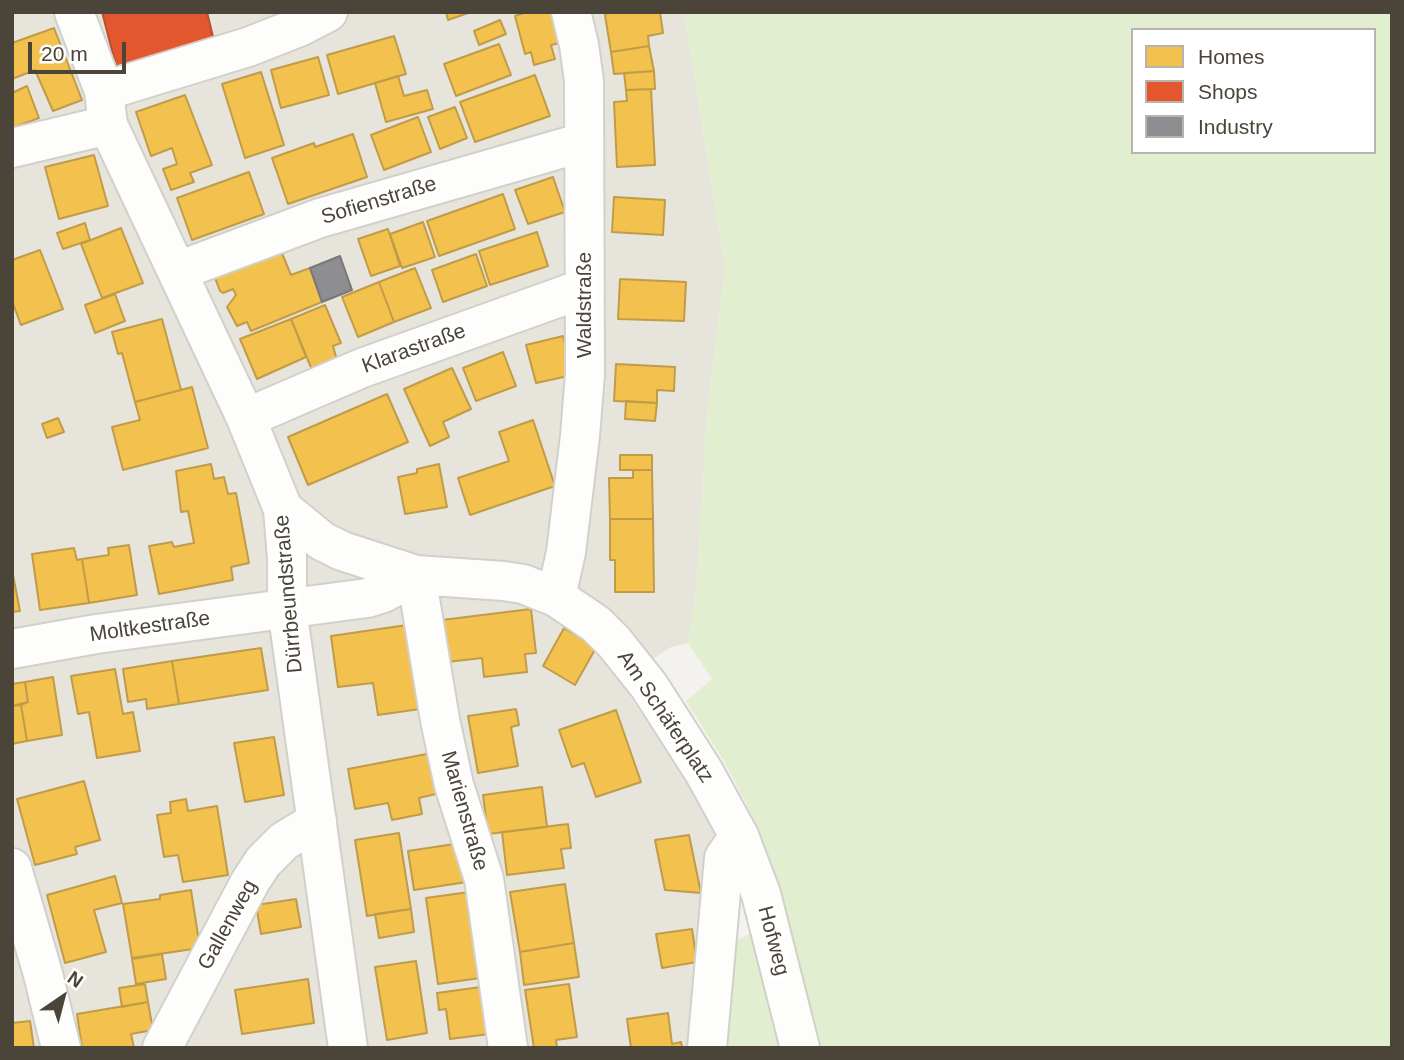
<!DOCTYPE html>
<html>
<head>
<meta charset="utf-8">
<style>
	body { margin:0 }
	#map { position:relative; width:1404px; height:1060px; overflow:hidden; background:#f4f2ee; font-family:Helvetica,sans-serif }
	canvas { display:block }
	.frame { position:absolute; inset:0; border:14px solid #4b4439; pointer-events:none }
	.legend { position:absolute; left:1131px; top:28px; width:245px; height:126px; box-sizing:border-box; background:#fff; border:2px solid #b7b4b0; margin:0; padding:9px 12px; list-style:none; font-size:21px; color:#4b4439 }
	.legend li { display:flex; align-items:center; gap:14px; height:35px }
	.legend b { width:35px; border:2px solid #b7b4b0 }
	.north { position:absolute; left:28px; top:962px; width:70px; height:70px; -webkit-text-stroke:5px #fff; paint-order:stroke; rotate:35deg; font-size:19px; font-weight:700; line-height:28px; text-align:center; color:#4b4439 }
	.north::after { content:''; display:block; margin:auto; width:24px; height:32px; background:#4b4439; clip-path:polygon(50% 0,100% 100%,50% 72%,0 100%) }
	.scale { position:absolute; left:28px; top:42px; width:98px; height:32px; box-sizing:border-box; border:4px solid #4b4439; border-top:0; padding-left:9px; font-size:21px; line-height:24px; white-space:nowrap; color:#4b4439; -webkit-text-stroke:5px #fff; paint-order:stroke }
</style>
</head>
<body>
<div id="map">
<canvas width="1404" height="1060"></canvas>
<div class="frame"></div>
<ul class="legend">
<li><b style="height:19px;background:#f2c14e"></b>Homes</li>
<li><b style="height:19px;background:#e4572e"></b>Shops</li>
<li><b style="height:19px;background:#8d8d92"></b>Industry</li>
</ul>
<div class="north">N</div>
<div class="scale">20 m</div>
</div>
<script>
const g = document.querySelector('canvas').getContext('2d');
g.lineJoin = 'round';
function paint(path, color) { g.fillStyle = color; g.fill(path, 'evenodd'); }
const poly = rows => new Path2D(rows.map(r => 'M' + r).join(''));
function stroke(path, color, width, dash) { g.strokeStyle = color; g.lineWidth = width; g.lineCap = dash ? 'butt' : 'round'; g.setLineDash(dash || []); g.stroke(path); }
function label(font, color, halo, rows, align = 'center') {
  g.font = font + ' Helvetica,sans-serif'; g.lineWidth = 7; g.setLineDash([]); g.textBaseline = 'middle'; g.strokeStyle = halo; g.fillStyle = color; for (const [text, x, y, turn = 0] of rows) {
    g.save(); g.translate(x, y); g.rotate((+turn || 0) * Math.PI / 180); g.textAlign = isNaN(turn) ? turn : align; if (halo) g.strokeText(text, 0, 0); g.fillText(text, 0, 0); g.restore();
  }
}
paint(poly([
	[12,12,684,12,725,267,707,414,697,584,688,643,671,647,620,681,694,793,715,831,700,1048,12,1048]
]), '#e7e4dc');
paint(poly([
	[684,12,1392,12,1392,1048,716,1048,724,946,788,916,769,856,750,811,724,761,686,701,712,679,688,643,697,584,707,414,725,267],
	[1133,30,1374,30,1374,152,1133,152]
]), '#e1eecf');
const homes = poly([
	[446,12,471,12,448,20,446,12],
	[527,12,552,12,560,43,551,45,555,59,534,65,531,52,525,54,515,16,527,12],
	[609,12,660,12,663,33,648,36,649,46,611,52,605,15,609,12],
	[500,20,506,34,479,45,474,31,500,20],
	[54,28,82,100,53,111,35,70,12,79,12,43,54,28],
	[394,36,406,74,338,94,327,55,394,36],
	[499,44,511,75,456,96,444,64,499,44],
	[649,46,654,71,614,74,611,52,649,46],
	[318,57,329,95,281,108,271,70,318,57],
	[654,71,655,89,626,90,624,73,654,71],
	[261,72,284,145,245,158,222,84,261,72],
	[535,75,550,116,475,142,460,102,535,75],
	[398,76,404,96,427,90,433,109,386,122,375,83,398,76],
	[27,86,39,118,12,128,12,93,27,86],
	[651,89,655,165,617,167,614,102,627,101,626,90,651,89],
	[185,95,212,165,190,173,194,182,171,190,163,169,177,164,172,148,151,156,136,112,185,95],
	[455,107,467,138,440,149,428,117,455,107],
	[418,117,431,152,384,170,371,135,418,117],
	[353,134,367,177,288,204,272,158,314,143,315,147,353,134],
	[94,155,108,206,59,219,45,167,94,155],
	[249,172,264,214,192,240,177,198,249,172],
	[553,177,565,212,528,224,515,190,553,177],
	[503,194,515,229,439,256,427,221,503,194],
	[614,197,665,200,663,235,612,232,614,197],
	[423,222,435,257,402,268,390,234,423,222],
	[85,223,90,240,63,249,57,233,85,223],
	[121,228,143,283,102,298,81,244,121,228],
	[388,229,400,266,371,276,358,239,388,229],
	[537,232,548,266,490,285,479,251,537,232],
	[279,246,291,275,310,268,322,302,251,331,247,322,237,326,227,307,236,295,233,289,223,293,220,291,215,278,279,246],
	[40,250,63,309,21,325,12,301,12,260,40,250],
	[476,254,487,286,443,302,432,270,476,254],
	[415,268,431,308,394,322,379,282,415,268],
	[620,279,686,282,684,321,618,319,620,279],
	[379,282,394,322,358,337,342,297,379,282],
	[115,294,125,321,95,333,85,305,115,294],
	[325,305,341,343,333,346,337,360,312,370,291,319,325,305],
	[162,319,181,390,135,402,122,353,118,354,112,332,162,319],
	[291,319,306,357,257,379,240,339,291,319],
	[563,336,573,375,536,383,526,345,563,336],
	[503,352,516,386,476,401,463,368,503,352],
	[616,364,675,367,674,391,657,390,657,403,614,401,616,364],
	[452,368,471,409,443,422,449,437,430,446,404,389,452,368],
	[192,387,208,448,123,470,112,427,140,420,135,402,192,387],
	[387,394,408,442,308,485,288,437,387,394],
	[626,401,657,403,655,421,625,419,626,401],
	[58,418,64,432,47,438,42,424,58,418],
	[533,420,555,486,470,515,458,478,509,461,499,432,533,420],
	[620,455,652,455,652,470,620,470,620,455],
	[211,464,214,479,224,477,228,494,236,493,249,563,231,567,233,580,159,594,149,546,172,542,174,547,194,543,188,511,181,512,176,471,211,464],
	[439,464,447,507,405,514,398,477,417,473,417,469,439,464],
	[633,470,652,470,653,519,610,519,609,478,633,478,633,470],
	[610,519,653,519,654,592,615,592,615,560,610,560,610,519],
	[129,545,137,595,89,603,82,559,109,555,108,548,129,545],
	[74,548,77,560,82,559,89,603,40,610,32,554,74,548],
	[12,570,20,611,12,612,12,570],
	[531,609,536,653,525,654,527,672,484,677,482,658,447,662,442,620,531,609],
	[407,625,420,709,378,715,373,683,338,687,331,636,407,625],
	[564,628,597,646,575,685,543,666,564,628],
	[261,648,268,690,179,704,172,661,261,648],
	[172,661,179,704,147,709,146,699,128,702,123,669,172,661],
	[115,669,123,714,133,712,140,751,97,758,89,712,78,714,71,676,115,669],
	[53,677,62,735,27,741,21,705,28,702,25,682,53,677],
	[25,682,28,702,12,706,12,684,25,682],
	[21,705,27,741,12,744,12,706,21,705],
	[516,709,519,725,511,727,518,766,478,773,468,716,516,709],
	[616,710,641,782,596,797,584,763,572,767,559,730,616,710],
	[274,737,284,795,245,802,234,743,274,737],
	[432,753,440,793,419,798,422,814,392,820,388,803,355,809,348,769,432,753],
	[84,781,100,840,75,847,77,854,35,865,17,799,84,781],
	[542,787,547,827,488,834,483,795,542,787],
	[186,799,188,811,217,806,228,875,183,882,178,855,164,857,157,815,171,813,170,802,186,799],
	[568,824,571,848,561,849,564,868,507,875,502,832,568,824],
	[399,833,411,909,367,916,355,840,399,833],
	[689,835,701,893,665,890,655,840,689,835],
	[461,843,467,882,414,890,408,851,461,843],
	[115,876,122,903,94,910,106,952,65,963,47,895,115,876],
	[565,884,574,943,520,952,510,892,565,884],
	[191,890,200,948,132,958,123,904,160,899,160,895,191,890],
	[469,892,480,978,438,984,426,898,469,892],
	[296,899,301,927,261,934,256,905,296,899],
	[411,909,414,932,379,938,375,914,411,909],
	[692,929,697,962,662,968,656,934,692,929],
	[574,943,579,977,524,985,520,952,574,943],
	[162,954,166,979,136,984,132,959,162,954],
	[416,961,427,1033,387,1040,375,967,416,961],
	[308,979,314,1023,242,1034,235,990,308,979],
	[145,984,148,1002,122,1007,119,988,145,984],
	[569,984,577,1037,556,1040,557,1048,534,1048,525,990,569,984],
	[481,987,489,1034,450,1039,446,1009,439,1010,437,993,481,987],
	[148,1002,153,1030,131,1034,134,1048,82,1048,77,1014,148,1002],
	[668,1013,672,1044,681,1042,682,1048,631,1048,627,1019,668,1013],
	[30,1021,34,1048,12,1048,12,1023,30,1021]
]);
paint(homes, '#f2c14e');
stroke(homes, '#c09c48', 2);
const shops = poly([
	[102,12,207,12,214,41,116,66,102,12]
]);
paint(shops, '#e4572e');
stroke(shops, '#b65131', 2);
const industry = poly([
	[340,256,352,290,322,302,310,268,340,256]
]);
paint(industry, '#8d8d92');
stroke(industry, '#797777', 2);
const minor = poly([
	[74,12,104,91,108,125,246,418,283,509,287,558,287,608,348,1048],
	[104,91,248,47,299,27,328,12],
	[12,148,108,125],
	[178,271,320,218,584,142],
	[246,418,362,368,585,288],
	[283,509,322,541,342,551,416,575,504,581,523,584,556,597,596,624,614,642,649,686,704,772,739,836,761,894,800,1048],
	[416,575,440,720,454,785,484,879,508,1048],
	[556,597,566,552,580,436,585,374,584,81,579,45,571,12],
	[12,649,96,634,367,598,383,593,416,575],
	[12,868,43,974,61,1048],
	[162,1048,250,882,263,862,284,841,317,821],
	[707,1048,724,858,739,836]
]);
stroke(minor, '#d2d0cb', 42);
stroke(minor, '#fdfdfc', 38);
label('21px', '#4b4439', '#fff', [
	["Sofienstraße",379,201,-17],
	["Waldstraße",585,305,-90],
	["Klarastraße",414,349,-20],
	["Dürrbeundstraße",289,594,-95],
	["Moltkestraße",150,627,-8],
	["Am Schäferplatz",665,717,56],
	["Marienstraße",464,811,74],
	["Gallenweg",228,925,-61],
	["Hofweg",773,941,75]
]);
</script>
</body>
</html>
